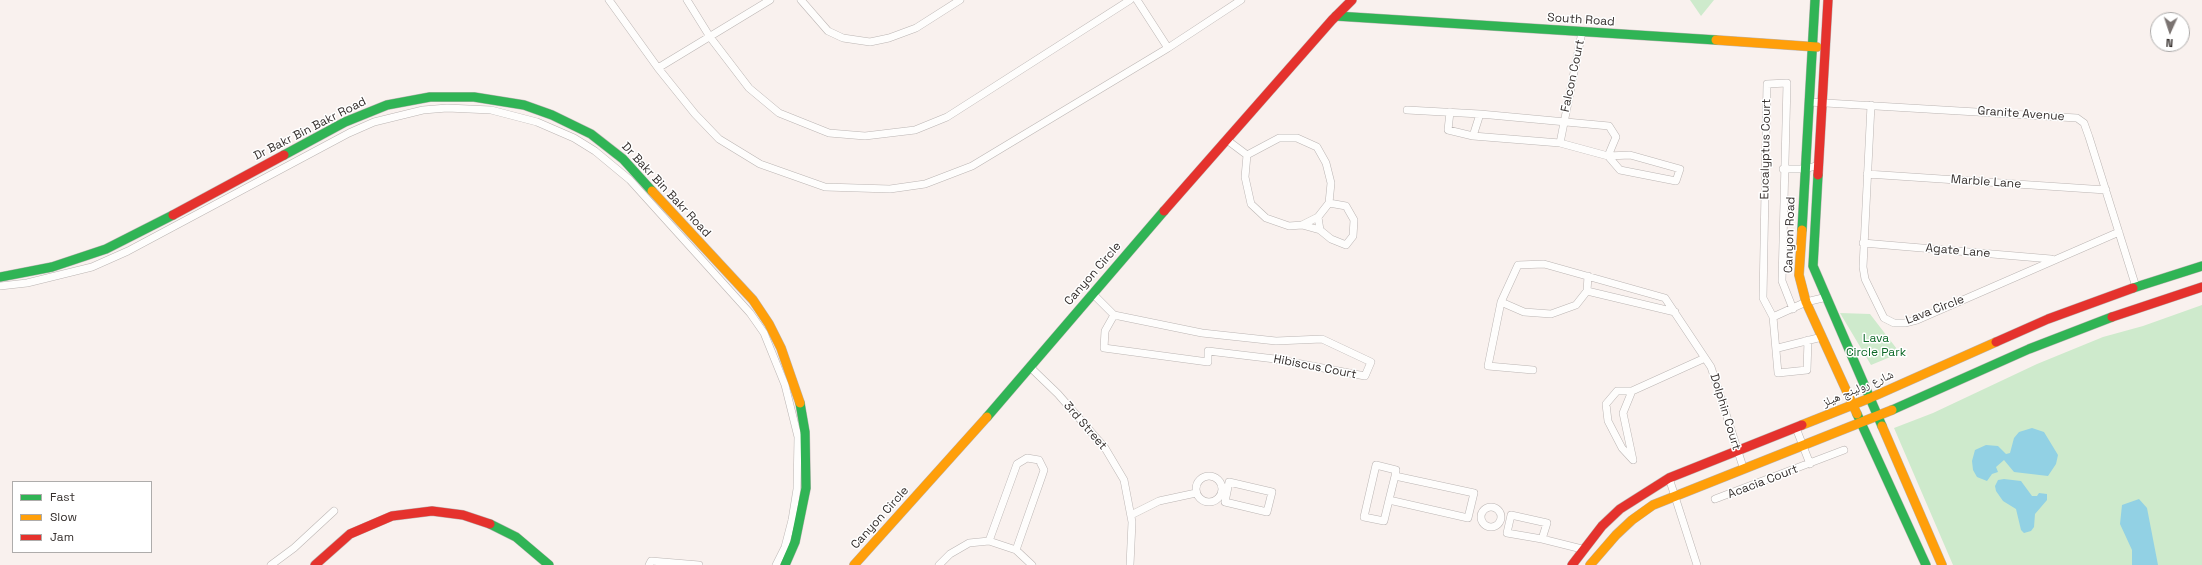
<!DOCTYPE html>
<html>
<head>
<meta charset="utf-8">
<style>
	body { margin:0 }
	#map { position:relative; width:2202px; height:565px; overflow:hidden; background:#f9f1ee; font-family:"Space Grotesk",sans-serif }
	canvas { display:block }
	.legend { position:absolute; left:12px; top:481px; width:140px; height:72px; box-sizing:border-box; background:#fff; border:1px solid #aeacab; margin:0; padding:5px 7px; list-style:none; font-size:12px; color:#352f2d }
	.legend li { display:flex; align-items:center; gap:8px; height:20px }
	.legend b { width:20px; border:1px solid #aeacab }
	.north { position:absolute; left:2150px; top:12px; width:40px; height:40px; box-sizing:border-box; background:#fff; border:1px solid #aeacab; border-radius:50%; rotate:183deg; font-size:11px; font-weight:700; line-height:16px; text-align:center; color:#352f2d }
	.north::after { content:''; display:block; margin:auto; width:14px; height:18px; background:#7a7371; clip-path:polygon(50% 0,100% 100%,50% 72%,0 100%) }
</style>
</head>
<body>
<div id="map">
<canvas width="2202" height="565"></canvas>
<ul class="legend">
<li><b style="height:5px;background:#30b455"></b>Fast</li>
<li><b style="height:5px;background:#ff9f0a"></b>Slow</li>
<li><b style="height:5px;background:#e5322d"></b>Jam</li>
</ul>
<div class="north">N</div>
</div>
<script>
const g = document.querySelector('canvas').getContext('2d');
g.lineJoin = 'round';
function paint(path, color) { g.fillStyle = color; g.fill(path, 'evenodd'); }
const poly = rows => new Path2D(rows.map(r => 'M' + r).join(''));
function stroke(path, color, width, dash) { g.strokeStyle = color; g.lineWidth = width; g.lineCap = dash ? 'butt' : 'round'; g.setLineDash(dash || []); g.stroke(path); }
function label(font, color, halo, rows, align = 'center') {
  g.font = font + ' "Space Grotesk","Noto Naskh Arabic",sans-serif'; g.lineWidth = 3; g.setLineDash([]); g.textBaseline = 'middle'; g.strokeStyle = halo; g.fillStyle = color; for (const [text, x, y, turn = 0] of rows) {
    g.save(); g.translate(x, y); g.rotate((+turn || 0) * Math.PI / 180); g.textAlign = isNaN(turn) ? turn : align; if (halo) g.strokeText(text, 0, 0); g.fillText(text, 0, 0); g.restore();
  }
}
paint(poly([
	[1690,0,1714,0,1701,16],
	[2202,305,2202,565,1953,565,1894,428,1933,413,2037,364,2103,337,2143,326],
	[1840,313,1870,314,1900,353,1871,365]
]), '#ceeacc');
paint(poly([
	[2032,428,2044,432,2058,455,2056,464,2048,476,2014,472,2004,460,1996,467,1998,472,1992,474,1987,481,1977,477,1973,470,1972,461,1975,450,1986,445,1998,446,2006,454,2010,453,2014,438,2019,432],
	[2004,479,2021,481,2032,496,2037,496,2039,493,2047,494,2047,500,2035,514,2034,527,2031,531,2024,533,2021,530,2016,509,2003,501,1996,491,1995,486,1998,480],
	[2139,499,2147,508,2158,565,2132,565,2132,550,2120,524,2122,505]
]), '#92d1e4');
const street = poly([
	[609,0,658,68,695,114,719,139,760,164,825,187,890,189,925,184,972,166,1168,48,1241,0],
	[687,0,710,37,749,88,779,113,829,133,865,136,915,130,947,117,1130,0],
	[801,0,828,31,843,38,870,42,889,38,916,28,960,0],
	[1137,0,1168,48],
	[658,68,770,0],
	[1809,102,2077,118,2084,123,2089,137,2136,287],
	[1871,105,1863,267,1865,279,1884,318,1894,323,1905,323,1917,320,2119,232],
	[1407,110,1480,114,1609,126,1616,137,1608,156],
	[1450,112,1448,130,1473,136,1560,143,1608,156,1630,155,1680,169,1676,181,1620,170,1608,156],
	[1473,136,1480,114],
	[1227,140,1247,155,1245,177,1251,204,1266,218,1289,226,1302,225,1318,217,1329,203,1331,183,1326,163,1317,147,1297,138,1279,138,1247,155],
	[1560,143,1582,32],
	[1783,169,1805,169,1819,165],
	[1867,174,2106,190],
	[1318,217,1320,230,1331,239,1346,245,1353,236,1354,220,1346,206,1329,203],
	[1302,225,1320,230],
	[1863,243,2051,259],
	[0,286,27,283,92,267,128,251,349,133,374,122,423,110,447,108,491,110,537,122,574,138,595,151,630,180,750,313,764,333,785,385,798,437,797,489,792,520,785,547,776,565],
	[1587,291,1675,312],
	[1092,293,1114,315,1105,331,1104,348,1208,362,1208,351,1275,359,1365,376,1371,362,1322,339,1276,341,1202,333,1114,315],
	[1501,302,1524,312,1551,314,1576,305,1587,291,1588,276],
	[1793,309,1782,281,1787,83,1767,84,1763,298,1773,317,1778,373,1807,370,1808,340],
	[1773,317,1806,302,1827,297],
	[1778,348,1822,337],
	[1031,368,1058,394,1105,448,1124,480,1132,522,1130,565],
	[1533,370,1488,366,1501,302,1518,265,1544,264,1665,298,1711,367,1743,467],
	[1632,391,1623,413,1633,460,1622,448,1608,421,1606,404,1617,391,1632,391,1705,358],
	[1796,428,1810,464],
	[1395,476,1474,493,1468,518,1389,500,1395,476],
	'1196 489a13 13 0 1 1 26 0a13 13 0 1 1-26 0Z',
	[1669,478,1697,565],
	[1229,482,1272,492,1267,512,1225,502,1229,482],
	[1715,499,1844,450],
	[1389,500,1384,521,1364,517,1376,465,1396,470,1395,476],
	'1481 517a10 10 0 1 1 20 0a10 10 0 1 1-20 0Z',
	[1131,515,1159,501,1196,493],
	[1511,515,1547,523,1542,539,1507,533,1511,515],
	[1542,539,1582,549],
	[989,541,1017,464,1027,458,1039,460,1044,470,1042,476,1016,550],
	[271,565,294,548,334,511],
	[649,565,651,561,699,565],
	[939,565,950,554,969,543,989,541,1016,550,1032,565]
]);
const fast = poly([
	[1336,16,1716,40],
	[284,155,345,122,387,105,430,97,474,97,524,105,552,115,591,134,623,159,652,191],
	[1818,175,1813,266,1882,426],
	[1802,230,1815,0],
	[0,277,52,267,106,249,173,215],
	[2133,288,2202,266],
	[1892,410,2029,349,2112,317],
	[1857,414,1926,565],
	[987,417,1164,211],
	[490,524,516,537,549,565],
	[785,565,795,542,806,488,805,432,800,403]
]);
const slow = poly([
	[1716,40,1817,47],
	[652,191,753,300,769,324,781,348,800,403],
	[1802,230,1799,275,1806,302,1857,414],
	[1802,425,1870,398,1996,342],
	[1882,426,1942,565],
	[854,565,987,417],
	[1590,565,1616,535,1632,520,1653,505,1892,410]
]);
const jam = poly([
	[1818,175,1828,0],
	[1164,211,1332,20,1352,0],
	[173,215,284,155],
	[2112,317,2202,287],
	[1996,342,2048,319,2133,288],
	[315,565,350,534,392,516,432,511,463,515,490,524],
	[1572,565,1602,526,1620,509,1669,478,1802,425]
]);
stroke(street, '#bbb5b3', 8);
stroke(fast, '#bbb5b3', 10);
stroke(slow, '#bbb5b3', 10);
stroke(jam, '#bbb5b3', 10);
stroke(street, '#fefdfc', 7);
stroke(fast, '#30b455', 9);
stroke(slow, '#ff9f0a', 9);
stroke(jam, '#e5322d', 9);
label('12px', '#352f2d', '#fff', [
	["South Road",1581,20,4],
	["Falcon Court",1573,76,-78],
	["Granite Avenue",2021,114,4],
	["Dr Bakr Bin Bakr Road",310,129,-27],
	["Eucalyptus Court",1766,149,-89],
	["Marble Lane",1986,182,4],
	["Dr Bakr Bin Bakr Road",666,190,47],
	["Canyon Road",1790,235,-88],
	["Agate Lane",1958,251,5],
	["Canyon Circle",1093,274,-49],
	["Lava Circle",1935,310,-21],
	["Hibiscus Court",1315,367,11],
	["شارع رولينج هيلز",1858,389,-23],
	["Dolphin Court",1725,412,73],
	["3rd Street",1085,426,49],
	["Acacia Court",1763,482,-21],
	["Canyon Circle",880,518,-48]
]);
label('12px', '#0c6827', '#fff', [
	["Lava",1876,339],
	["Circle Park",1876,353]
]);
</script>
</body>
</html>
